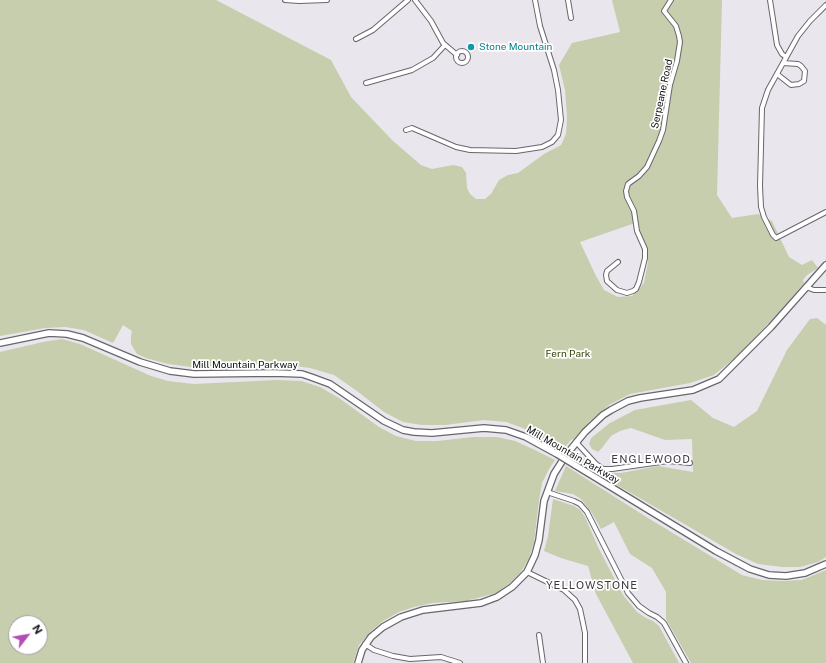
<!DOCTYPE html>
<html>
<head>
<meta charset="utf-8">
<style>
	body { margin:0 }
	#map { position:relative; width:826px; height:663px; overflow:hidden; background:#e9e6ed; font-family:"Public Sans",sans-serif }
	canvas { display:block }
	.north { position:absolute; left:8px; top:615px; width:40px; height:40px; box-sizing:border-box; background:#fff; border:1px solid #9f9fa0; border-radius:50%; rotate:59deg; font-size:11px; font-weight:700; line-height:16px; text-align:center; color:#100e11 }
	.north::after { content:''; display:block; margin:auto; width:14px; height:18px; background:#b34eb2; clip-path:polygon(50% 0,100% 100%,50% 72%,0 100%) }
</style>
</head>
<body>
<div id="map">
<canvas width="826" height="663"></canvas>
<div class="north">N</div>
</div>
<script>
const g = document.querySelector('canvas').getContext('2d');
g.lineJoin = 'round';
function paint(path, color) { g.fillStyle = color; g.fill(path, 'evenodd'); }
const poly = rows => new Path2D(rows.map(r => 'M' + r).join(''));
function stroke(path, color, width, dash) { g.strokeStyle = color; g.lineWidth = width; g.lineCap = dash ? 'butt' : 'round'; g.setLineDash(dash || []); g.stroke(path); }
function label(font, color, halo, rows, align = 'center') {
  g.font = font + ' "Public Sans",sans-serif'; g.lineWidth = 3.5; g.setLineDash([]); g.textBaseline = 'middle'; g.strokeStyle = halo; g.fillStyle = color; for (const [text, x, y, turn = 0] of rows) {
    g.save(); g.translate(x, y); g.rotate((+turn || 0) * Math.PI / 180); g.textAlign = isNaN(turn) ? turn : align; if (halo) g.strokeText(text, 0, 0); g.fillText(text, 0, 0); g.restore();
  }
}
paint(poly([
	[0,0,216,0,331,60,351,97,393,141,421,165,432,169,453,165,462,167,466,173,467,188,470,194,476,199,485,199,491,194,499,180,508,175,518,173,544,154,561,145,566,134,567,117,565,90,559,65,572,43,620,32,612,0,722,0,717,195,732,218,758,214,772,221,789,257,802,265,812,260,818,268,807,275,803,280,804,283,777,314,737,356,714,375,690,383,630,394,609,405,590,421,573,440,572,439,562,450,523,428,506,422,484,420,445,425,422,425,403,422,384,412,357,391,334,375,310,368,283,364,191,367,168,364,146,358,137,354,131,344,131,336,132,331,123,325,113,343,84,330,65,327,45,328,0,336],
	[638,222,648,262,644,283,632,296,618,297,604,290,596,276,580,242],
	[817,318,826,325,826,557,818,562,800,567,782,567,758,564,736,554,598,474,574,457,577,451,599,473,621,473,658,466,693,472,692,439,665,440,631,428,620,431,611,436,602,448,598,452,592,449,589,444,591,438,610,423,635,410,691,400,713,418,734,427,757,411,787,350,810,319],
	[62,339,80,344,151,376,168,381,194,384,277,380,301,381,320,387,339,398,379,427,396,436,416,441,437,441,473,437,497,437,515,441,535,450,555,460,549,469,542,483,539,500,534,542,529,558,521,572,511,582,496,593,466,601,432,603,414,607,399,612,383,621,371,631,359,645,353,663,0,663,0,352,43,342],
	[16,623,40,623,40,647,16,647],
	[566,466,648,518,742,575,762,580,782,581,802,580,826,570,826,663,691,663,666,619,666,592,652,568,630,554,614,522,601,529,592,513,581,499,573,494,555,491],
	[553,499,574,506,580,510,585,517,598,547,623,595,637,612,646,618,653,621,659,626,679,663,633,663,596,594,588,566,561,558,544,551,548,536]
]), '#c6cead');
const street = poly([
	[285,0,299,1,327,0],
	[415,0,431,21,443,43,457,55],
	[568,0,571,18],
	[770,0,777,45,782,54,786,57],
	[826,5,810,21,798,36,768,90,762,108,760,186,761,207,764,217,773,235,776,238,826,212],
	[356,39,373,30,408,0],
	'456 57a6 6 0 1 1 12 0a6 6 0 1 1-12 0Z',
	[777,74,791,85,799,84,804,81,805,71,801,66,798,64,783,63],
	[366,83,412,70,433,58,445,45],
	[406,130,412,128,456,147,470,150,516,151,542,147,552,142,558,135,561,120,558,90,554,70,540,26,535,0],
	[618,262,607,271,606,275,607,281,617,290,627,293,633,291,636,289,639,282,645,258,645,249,637,231,634,211,627,197,626,191,628,184,639,176,647,167,659,141,663,130,670,85,677,61,680,42,679,36,676,26,664,11,671,0],
	[806,287,814,290,826,290],
	[576,442,596,464,603,469,612,469,668,461,690,463],
	[547,492,574,501,580,504,587,512,628,593,639,606,649,613,657,617,664,623,686,663],
	[527,572,564,590,575,600,580,609,583,623,585,633,585,663],
	[539,635,543,663],
	[365,644,374,650,393,656,410,659,441,657,460,663]
]);
const secondary = poly([
	[0,343,49,333,67,334,83,338,140,362,170,371,194,374,274,373,302,374,311,377,330,384,384,421,403,430,414,432,432,433,484,428,506,430,526,437,557,454],
	[575,465,716,551,750,569,769,575,786,576,805,573,826,564],
	[358,663,362,650,371,637,383,627,401,617,423,610,481,603,497,597,512,587,527,572,535,555,539,540,544,501,554,474,566,455,585,432,603,415,611,410,628,401,640,398,693,390,719,379,771,327,826,265]
]);
stroke(street, '#69666c', 6);
stroke(secondary, '#69666c', 8);
stroke(street, '#fff', 4);
stroke(secondary, '#fff', 5.5);
const secondaryBridge = poly([
	[557,454,575,465]
]);
stroke(secondaryBridge, '#69666c', 8, []);
stroke(secondaryBridge, '#fff', 5.5);
for (const [x, y, r, color] of [
	[471,47,4,"#0f9aa8"]
]) { const dot = new Path2D(); dot.arc(x, y, r, 0, 2 * Math.PI); g.fillStyle = color; g.fill(dot); stroke(dot, '#fff', 1.5); }
label('10px', '#0d838f', '#fff', [
	["Stone Mountain",479,47]
], 'left');
label('10px', '#100e11', '#fff', [
	["Serpeane Road",662,94,-78],
	["Mill Mountain Parkway",245,365],
	["Mill Mountain Parkway",573,455,30]
]);
label('10px', '#384207', '#fff', [
	["Fern Park",568,354]
]);
g.letterSpacing = '1px';
label('11px', '#3d3a40', '#fff', [
	["ENGLEWOOD",651,460],
	["YELLOWSTONE",592,586]
]);
g.letterSpacing = '0px';
</script>
</body>
</html>
